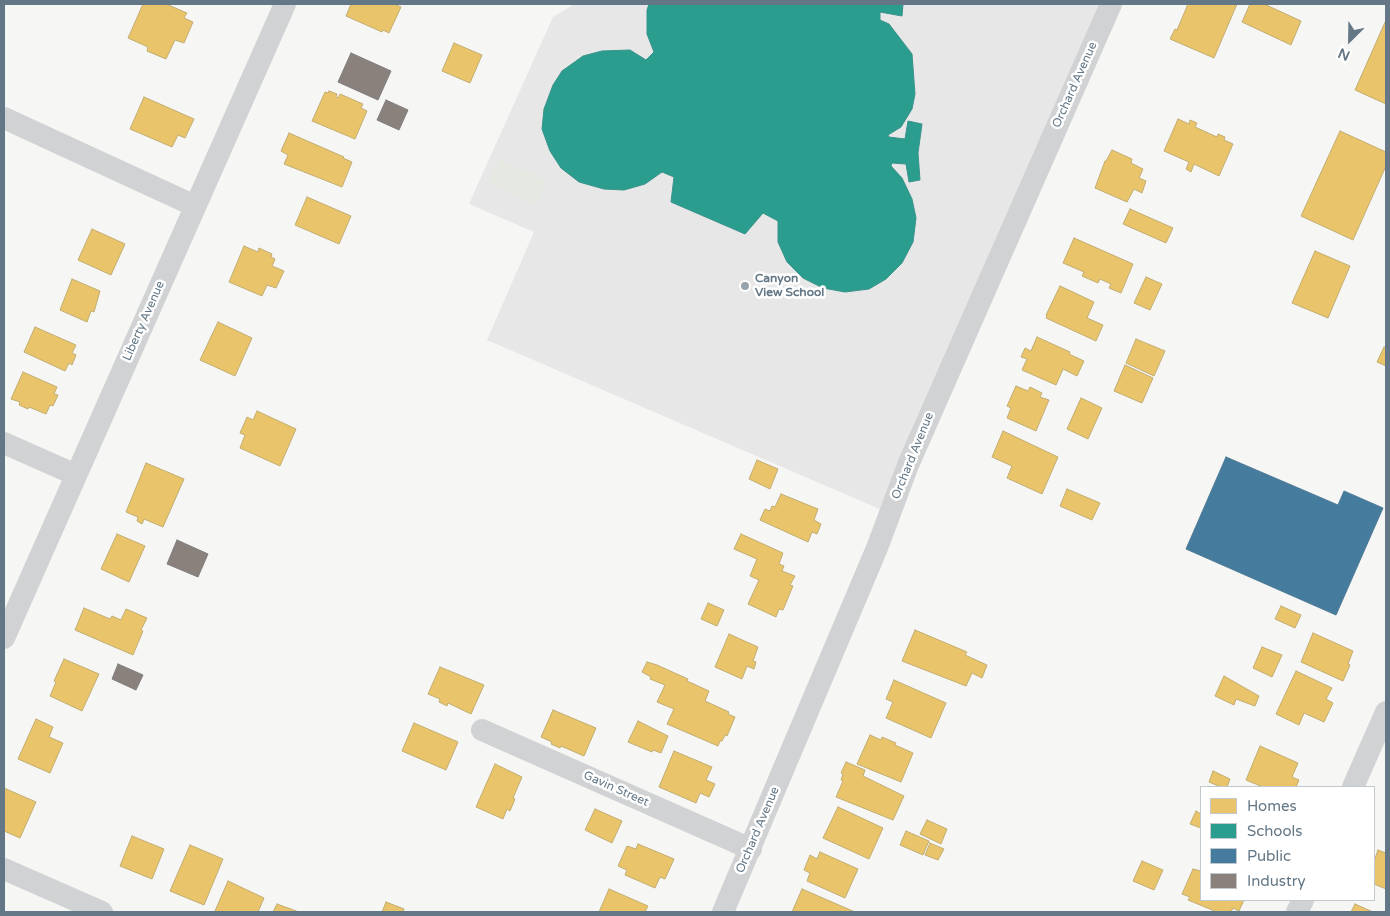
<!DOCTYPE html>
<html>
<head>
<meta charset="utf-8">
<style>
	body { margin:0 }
	#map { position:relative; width:1390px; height:916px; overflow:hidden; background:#f6f6f4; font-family:"Varela Round",sans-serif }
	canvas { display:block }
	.frame { position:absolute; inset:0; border:5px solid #637786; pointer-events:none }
	.legend { position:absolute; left:1200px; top:786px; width:175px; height:115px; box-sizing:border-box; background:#fff; border:1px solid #c1c9cf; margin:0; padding:6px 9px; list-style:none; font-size:15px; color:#637786 }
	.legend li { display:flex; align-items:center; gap:10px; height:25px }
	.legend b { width:25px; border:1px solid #c1c9cf }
	.north { position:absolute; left:1325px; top:15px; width:50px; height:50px; -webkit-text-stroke:4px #fff; paint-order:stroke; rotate:203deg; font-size:14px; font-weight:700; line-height:20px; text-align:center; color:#637786 }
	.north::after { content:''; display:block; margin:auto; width:18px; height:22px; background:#637786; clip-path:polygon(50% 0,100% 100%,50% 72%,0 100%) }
</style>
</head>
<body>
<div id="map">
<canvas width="1390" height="916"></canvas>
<div class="frame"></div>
<ul class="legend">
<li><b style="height:14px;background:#e9c46a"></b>Homes</li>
<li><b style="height:14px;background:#2a9d8f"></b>Schools</li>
<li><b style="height:14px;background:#457b9d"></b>Public</li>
<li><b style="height:14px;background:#8a817c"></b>Industry</li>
</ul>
<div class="north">N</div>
</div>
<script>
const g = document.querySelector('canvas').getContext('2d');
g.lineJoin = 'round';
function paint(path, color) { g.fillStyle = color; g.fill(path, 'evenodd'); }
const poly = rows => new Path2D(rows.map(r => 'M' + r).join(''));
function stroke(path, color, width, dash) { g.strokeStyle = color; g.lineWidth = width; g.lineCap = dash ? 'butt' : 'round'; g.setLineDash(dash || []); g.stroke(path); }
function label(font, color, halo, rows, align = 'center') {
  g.font = font + ' "Varela Round",sans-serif'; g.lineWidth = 5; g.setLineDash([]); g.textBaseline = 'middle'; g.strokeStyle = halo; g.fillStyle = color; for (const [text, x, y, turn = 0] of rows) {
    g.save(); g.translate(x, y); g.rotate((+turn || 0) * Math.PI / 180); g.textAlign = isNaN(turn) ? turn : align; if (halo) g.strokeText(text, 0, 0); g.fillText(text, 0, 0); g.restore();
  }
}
paint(poly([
	[575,4,1102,4,882,510,487,340,534,232,469,204,553,17]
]), '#e6e7e6');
paint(poly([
	[500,160,547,181,537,205,489,183]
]), '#e5e9e2');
const homes = poly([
	[143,4,166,4,187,13,184,18,193,22,184,43,175,40,166,59,147,51,148,47,128,38,143,4],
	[351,4,394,4,401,7,389,33,383,30,382,32,346,16,351,4],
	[1188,4,1237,4,1214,58,1170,39,1175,29,1177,30,1188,4],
	[1250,4,1264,4,1301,21,1291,45,1242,22,1250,4],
	[1386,20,1386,104,1355,90,1386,20],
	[454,43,482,55,470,83,442,71,454,43],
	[329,91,337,94,336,97,338,98,340,94,363,104,361,108,367,111,355,139,312,121,325,92,328,93,329,91],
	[144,97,194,119,185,138,178,135,172,147,130,129,144,97],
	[1178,119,1189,124,1190,120,1197,123,1195,127,1217,137,1218,134,1225,137,1224,140,1233,144,1219,176,1194,164,1191,172,1186,169,1189,162,1164,151,1178,119],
	[1340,131,1386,152,1386,166,1353,240,1301,216,1340,131],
	[289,133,344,157,343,158,352,162,342,187,284,164,288,155,281,151,289,133],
	[1112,150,1132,159,1131,163,1143,169,1139,178,1146,181,1142,193,1134,189,1127,202,1095,188,1105,161,1106,161,1112,150],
	[307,197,351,216,339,244,295,225,307,197],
	[1130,209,1173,228,1166,243,1123,224,1130,209],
	[92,229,125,244,111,275,78,260,92,229],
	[1074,238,1133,264,1121,293,1109,288,1111,284,1100,279,1098,283,1082,276,1084,272,1063,263,1074,238],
	[244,246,258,252,259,248,272,254,271,257,275,259,272,266,284,271,276,288,267,285,262,296,229,282,244,246],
	[1315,251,1350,266,1328,318,1292,303,1315,251],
	[1146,277,1162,284,1150,310,1134,303,1146,277],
	[72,279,100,291,94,312,91,311,87,322,60,310,72,279],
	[1060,286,1094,302,1087,318,1103,325,1096,341,1046,318,1047,315,1046,315,1060,286],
	[218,322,252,338,235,376,200,360,218,322],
	[35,327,76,345,72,353,76,355,72,365,69,363,65,371,24,352,35,327],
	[1037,337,1070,352,1069,354,1084,361,1077,376,1063,369,1056,385,1022,370,1027,359,1021,357,1025,348,1031,351,1037,337],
	[1136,339,1165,351,1154,376,1126,363,1136,339],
	[1384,347,1386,348,1386,366,1377,362,1384,347],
	[1125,365,1153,378,1142,403,1114,391,1125,365],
	[23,372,57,387,54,394,58,395,53,406,50,405,46,414,29,407,28,409,19,405,20,402,11,399,23,372],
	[1016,386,1028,391,1030,387,1042,393,1040,397,1049,400,1036,431,1007,418,1011,408,1007,406,1016,386],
	[1081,398,1102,408,1088,439,1067,429,1081,398],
	[257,411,296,429,280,466,240,448,245,435,240,433,247,417,253,420,257,411],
	[1003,431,1058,457,1042,494,1007,478,1012,466,992,457,1003,431],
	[757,460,778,469,770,489,749,479,757,460],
	[146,463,184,479,163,527,144,519,142,524,137,521,138,517,126,512,146,463],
	[1067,489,1100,503,1092,520,1060,506,1067,489],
	[781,494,818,509,814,520,821,524,817,534,812,532,808,542,760,520,765,509,770,511,772,506,775,507,781,494],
	[117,534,145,546,129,582,101,569,117,534],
	[741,534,783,553,779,564,784,566,782,571,795,576,790,585,793,586,783,610,779,609,776,617,748,604,759,580,750,576,757,559,734,549,741,534],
	[708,603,724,610,717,626,701,619,708,603],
	[1281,606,1301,615,1295,628,1275,619,1281,606],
	[84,608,110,619,112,616,121,620,126,609,147,618,141,630,143,631,133,655,75,630,84,608],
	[915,630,967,652,965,655,987,665,982,678,972,673,966,686,902,661,915,630],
	[1313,633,1353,651,1348,664,1350,665,1343,681,1301,662,1313,633],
	[729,634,758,647,753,661,756,662,754,669,747,666,742,679,715,667,729,634],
	[1262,647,1282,655,1272,677,1253,668,1262,647],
	[64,659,99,674,82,711,50,696,56,682,54,681,64,659],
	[647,662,657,665,688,679,687,681,709,691,705,701,729,712,728,714,735,717,727,736,725,735,722,741,720,741,718,746,667,724,674,709,657,702,665,685,650,679,651,677,642,672,647,662],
	[440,667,484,685,471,714,448,703,447,706,439,702,440,699,428,694,440,667],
	[1296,671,1332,688,1326,699,1333,703,1324,722,1304,713,1299,725,1276,714,1296,671],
	[1224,676,1259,696,1255,706,1236,699,1234,705,1215,696,1224,676],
	[894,680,946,703,931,738,886,718,893,702,886,699,894,680],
	[553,710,596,728,584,756,561,746,560,748,551,744,552,742,541,737,553,710],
	[36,719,53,727,49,737,63,743,50,773,18,759,36,719],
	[638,721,668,736,661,753,653,750,652,752,628,742,638,721],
	[414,723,458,742,446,770,402,751,414,723],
	[870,735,881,740,882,737,896,743,895,745,913,753,901,782,857,764,870,735],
	[1260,746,1298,763,1292,777,1299,780,1296,787,1263,787,1246,780,1260,746],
	[674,751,712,767,706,780,715,784,709,797,700,793,696,803,659,787,674,751],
	[846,762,865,770,863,776,904,796,893,820,836,797,843,781,841,780,843,774,841,773,846,762],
	[495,764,522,777,513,798,515,799,510,811,507,809,503,819,476,807,495,764],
	[1213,771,1230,779,1227,787,1221,787,1209,782,1213,771],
	[4,788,36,802,20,838,4,831,4,788],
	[838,807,883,828,869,859,823,838,838,807],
	[595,809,622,821,612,843,585,830,595,809],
	[1196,811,1201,814,1201,828,1190,824,1196,811],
	[927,820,947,829,941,844,920,834,927,820],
	[906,831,929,841,923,855,900,845,906,831],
	[132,836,164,849,152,879,120,866,132,836],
	[930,843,944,849,938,860,925,855,930,843],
	[638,844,674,859,665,879,660,877,655,888,625,875,627,870,618,866,627,846,636,849,638,844],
	[190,845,223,859,204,905,170,891,190,845],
	[1378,850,1386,853,1386,889,1374,884,1374,861,1378,850],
	[820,852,858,869,845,898,807,881,810,873,804,870,810,855,817,859,820,852],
	[1142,861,1163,870,1154,890,1133,881,1142,861],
	[1193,869,1201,871,1201,900,1244,900,1239,911,1233,908,1231,912,1217,912,1188,900,1190,897,1182,894,1193,869],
	[228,881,264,898,258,912,218,912,215,911,228,881],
	[609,889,648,906,645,912,599,912,609,889],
	[802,889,855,912,792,912,802,889],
	[386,902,404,909,403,912,382,912,386,902],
	[277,904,299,912,273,912,277,904],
	[1355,904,1373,912,1351,912,1355,904]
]);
paint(homes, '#e9c46a');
stroke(homes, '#c1ad72', 1);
const schools = poly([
	[649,4,903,4,902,16,880,12,880,20,889,24,912,54,915,94,912,109,901,127,888,135,889,137,905,139,908,121,922,124,918,153,920,180,909,182,906,164,892,163,891,166,902,178,912,199,916,218,913,242,902,263,886,279,869,289,845,292,823,288,803,278,787,262,778,242,778,221,763,213,745,234,671,202,674,177,662,172,645,184,624,190,604,189,579,182,561,168,550,151,542,129,544,109,553,85,562,71,583,56,602,51,630,50,646,60,654,52,647,34,647,10,649,4]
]);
paint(schools, '#2a9d8f');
stroke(schools, '#3b928c', 1);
const public = poly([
	[1226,457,1338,505,1344,491,1383,508,1336,615,1186,549,1226,457]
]);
paint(public, '#457b9d');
stroke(public, '#4e7a96', 1);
const industry = poly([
	[351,53,391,71,378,100,338,82,351,53],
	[386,100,408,110,399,130,377,120,386,100],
	[177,540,208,554,198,577,167,564,177,540],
	[118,664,143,675,136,690,112,679,118,664]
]);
paint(industry, '#8a817c');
stroke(industry, '#7e7e7f', 1);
stroke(poly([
	[4,118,195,206],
	[4,443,76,475],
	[4,638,285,4],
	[482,730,751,849],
	[1353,787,1386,712],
	[4,869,102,912],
	[723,912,877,548,908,465,1111,4],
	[1297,912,1303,900]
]), '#d1d2d3', 22);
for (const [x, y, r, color] of [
	[745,286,5,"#96a3ac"]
]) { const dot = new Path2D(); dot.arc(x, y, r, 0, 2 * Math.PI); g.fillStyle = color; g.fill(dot); stroke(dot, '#fff', 2); }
label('12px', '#637786', '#fff', [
	["Orchard Avenue",1075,85,-66],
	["Liberty Avenue",144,321,-66],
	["Orchard Avenue",913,456,-68],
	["Gavin Street",616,789,24],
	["Orchard Avenue",758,830,-67]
]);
label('bold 12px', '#637786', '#fff', [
	["Canyon",755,279],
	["View School",755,293]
], 'left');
</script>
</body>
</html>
